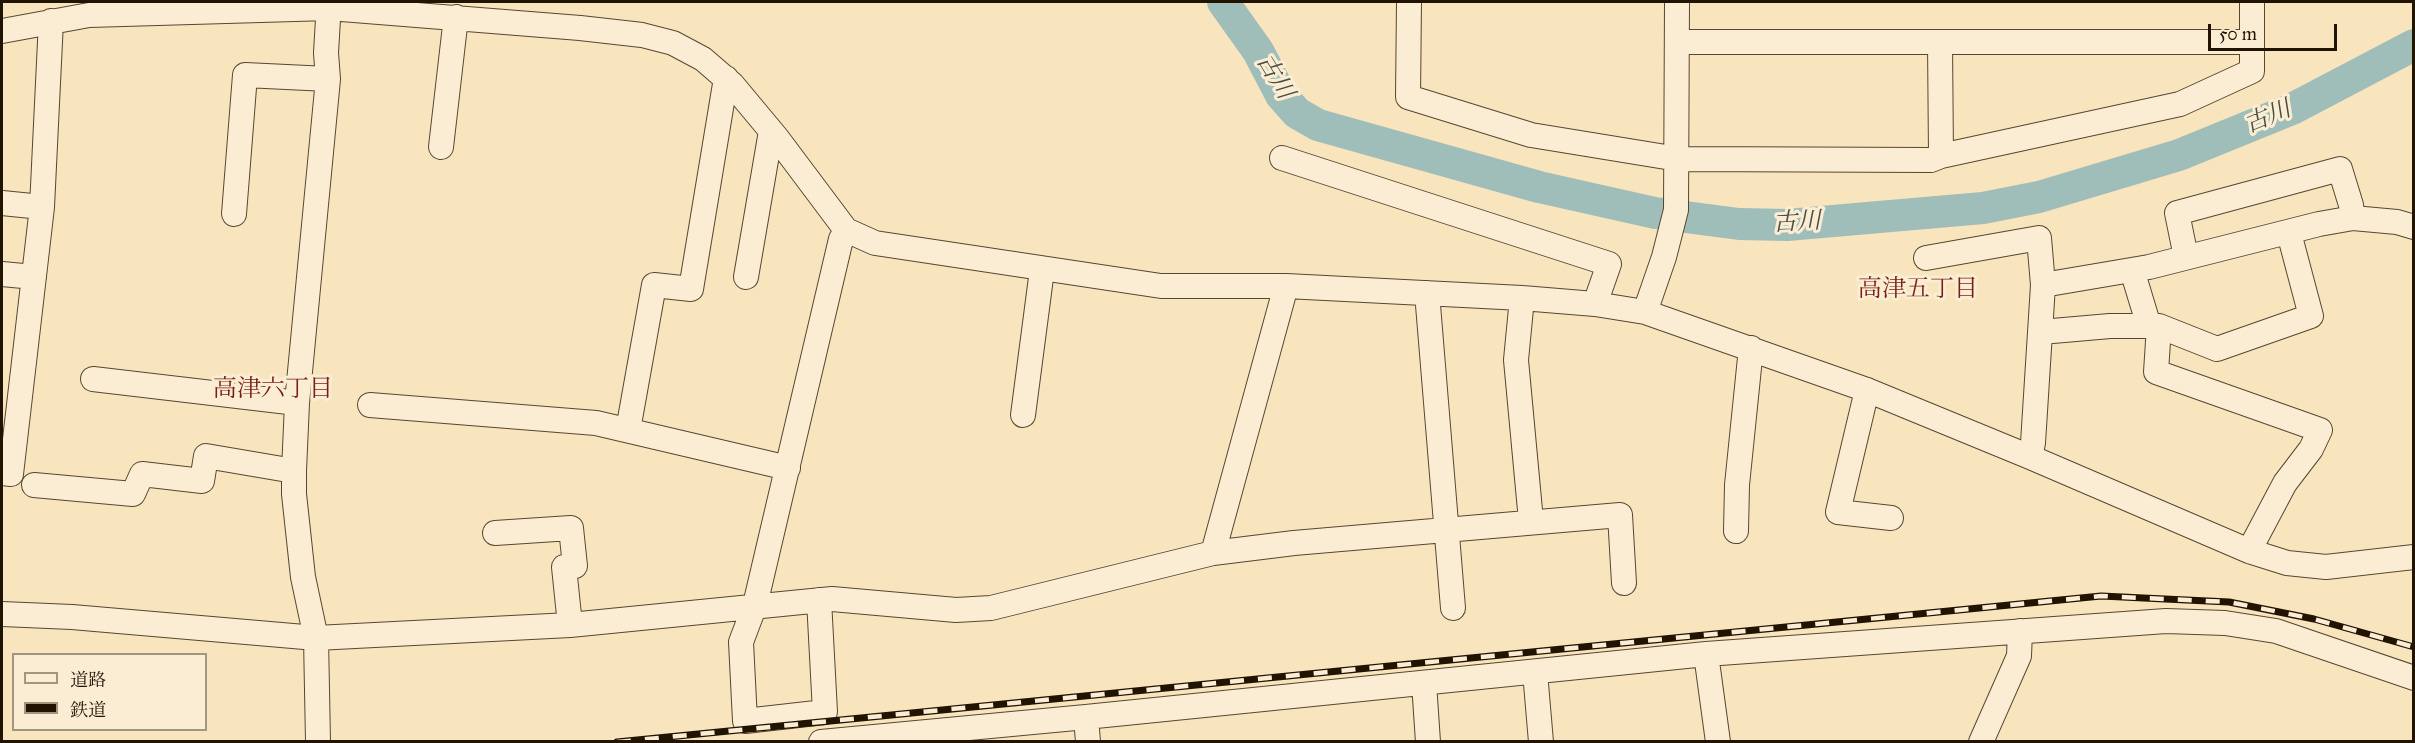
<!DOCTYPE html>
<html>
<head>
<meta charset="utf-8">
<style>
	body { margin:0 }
	#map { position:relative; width:2415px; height:743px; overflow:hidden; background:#f8e4bd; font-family:"IM FELL Great Primer","Noto Serif JP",serif }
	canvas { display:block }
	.frame { position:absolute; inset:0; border:3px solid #211302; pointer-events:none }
	.legend { position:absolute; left:12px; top:653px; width:195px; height:78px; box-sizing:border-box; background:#faedd4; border:2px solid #a39680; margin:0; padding:8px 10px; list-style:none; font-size:18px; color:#211302 }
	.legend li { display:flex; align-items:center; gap:12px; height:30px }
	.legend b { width:30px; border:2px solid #a39680 }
	.scale { position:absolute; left:2208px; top:24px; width:129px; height:27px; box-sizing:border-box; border:3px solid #211302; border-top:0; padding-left:8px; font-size:18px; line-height:21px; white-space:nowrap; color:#211302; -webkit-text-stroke:4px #faedd4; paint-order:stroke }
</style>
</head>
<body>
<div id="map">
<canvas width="2415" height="743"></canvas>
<div class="frame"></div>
<ul class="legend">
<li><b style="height:8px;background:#faedd4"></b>道路</li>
<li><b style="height:8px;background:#211302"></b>鉄道</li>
</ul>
<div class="scale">50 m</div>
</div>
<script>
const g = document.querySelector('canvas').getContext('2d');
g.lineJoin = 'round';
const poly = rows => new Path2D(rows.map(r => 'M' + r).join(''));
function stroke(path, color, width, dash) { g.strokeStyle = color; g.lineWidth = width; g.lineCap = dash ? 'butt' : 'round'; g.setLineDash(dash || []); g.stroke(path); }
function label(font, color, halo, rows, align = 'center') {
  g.font = font + ' "IM FELL Great Primer","Noto Serif JP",serif'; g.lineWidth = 6; g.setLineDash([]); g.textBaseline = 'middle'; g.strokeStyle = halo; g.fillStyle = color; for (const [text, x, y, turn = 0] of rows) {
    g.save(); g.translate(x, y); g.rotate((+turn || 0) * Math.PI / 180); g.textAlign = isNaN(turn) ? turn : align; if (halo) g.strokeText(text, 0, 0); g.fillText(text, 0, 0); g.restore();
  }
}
stroke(poly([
	[1223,2,1258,51,1281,95,1297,113,1318,125,1539,187,1655,213,1739,224,1787,225,1983,208,2039,197,2179,155,2292,109,2414,45]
]), '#9fbdb9', 32);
const minor = poly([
	[1409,2,1408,97,1531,135,1678,159,1931,160,1941,156,1940,42],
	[2,31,89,15,329,8,580,28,642,35,673,43,703,59,732,84,777,138,846,230,875,243,1161,286,1286,286,1522,298,1595,304,1645,312,1867,390,2030,457,2249,551,2287,563,2326,567,2414,557],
	[1678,42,2252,42],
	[441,147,456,17],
	[1941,156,2180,104,2252,71,2252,2],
	[1282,158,1609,264,1595,304],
	[2,203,42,207],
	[234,214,245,75,328,79],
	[2186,257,2177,213,2340,169,2351,205,2353,218],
	[1926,258,2039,238,2043,285,2149,267,2319,224,2353,218,2397,222,2414,227],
	[2132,270,2149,326],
	[2,274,34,277],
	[746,277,771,131],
	[1427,293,1453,608],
	[1522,298,1516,360,1531,521],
	[1645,312,1664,257,1676,210,1677,2],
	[2159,326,2156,372,2320,430,2311,449,2285,483,2249,551],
	[2041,332,2110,326,2159,326,2217,349,2311,316,2289,233],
	[93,379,297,403],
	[1867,390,1838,512,1891,518],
	[370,405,596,423,788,468],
	[1023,415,1042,270],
	[628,430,654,285,691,289,726,78],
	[2030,457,2033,443,2043,285],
	[2,473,11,474,42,207,51,21],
	[34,485,133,494,142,474,202,481,206,456,294,471],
	[1736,531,1737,485,1751,348],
	[495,533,571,528,575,566,564,567,570,625],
	[1213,553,1286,286],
	[819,600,825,712,745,721,741,642,755,605,841,239,846,230],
	[2,614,72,617,316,638,570,625,832,599,956,610,991,608,1213,553,1294,543,1620,515,1624,583],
	[1706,654,1718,742],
	[1535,672,1541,742],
	[1424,683,1428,742],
	[1086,717,1088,742],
	[318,742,316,638,303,577,294,494,294,471,297,403,328,79,326,53,329,2],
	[821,742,1086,717,1706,654,2166,621,2225,623,2276,631,2414,678],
	[1981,742,2019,656,2020,631]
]);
stroke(minor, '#574731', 26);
stroke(minor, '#faedd4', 24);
const rail = poly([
	[617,742,2101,596,2229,602,2314,619,2414,647]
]);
stroke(rail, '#211302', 7);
stroke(rail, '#faedd4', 4.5, [14]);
label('italic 24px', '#4d4e42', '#faedd4', [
	["古川",1274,77,59],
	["古川",2268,118,-23],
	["古川",1797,223,-3]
]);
label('24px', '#7a1f14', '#faedd4', [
	["高津五丁目",1918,290],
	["高津六丁目",273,390]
]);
</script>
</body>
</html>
